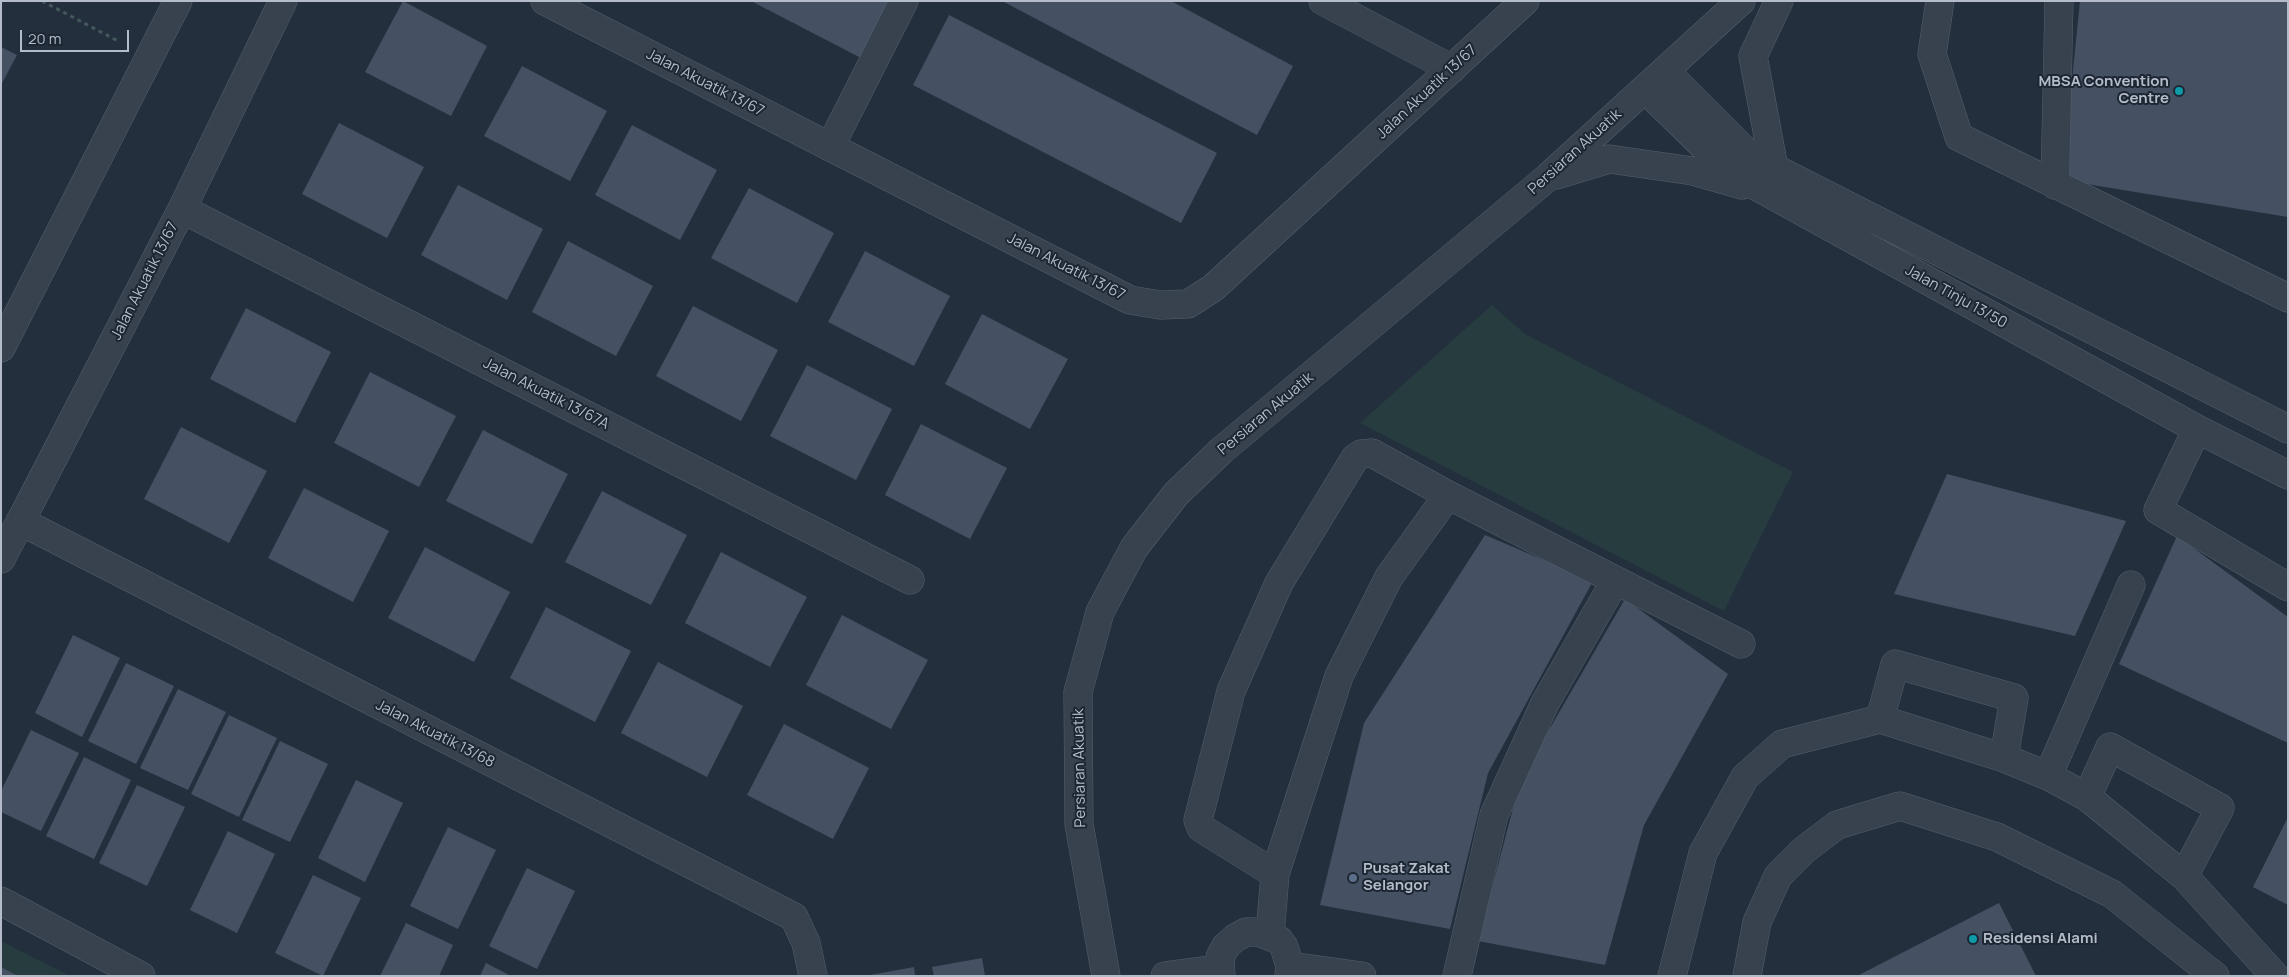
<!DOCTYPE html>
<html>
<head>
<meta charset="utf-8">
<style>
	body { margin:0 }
	#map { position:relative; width:2289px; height:977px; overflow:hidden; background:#242f3e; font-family:Manrope,sans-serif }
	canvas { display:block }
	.frame { position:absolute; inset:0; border:2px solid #b4bcc9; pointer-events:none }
	.scale { position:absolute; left:20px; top:30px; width:109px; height:22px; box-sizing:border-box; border:2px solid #b4bcc9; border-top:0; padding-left:6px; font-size:15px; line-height:18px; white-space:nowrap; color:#b4bcc9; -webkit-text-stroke:4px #1d2633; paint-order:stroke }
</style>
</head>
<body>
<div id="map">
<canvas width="2289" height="977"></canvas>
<div class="frame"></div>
<div class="scale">20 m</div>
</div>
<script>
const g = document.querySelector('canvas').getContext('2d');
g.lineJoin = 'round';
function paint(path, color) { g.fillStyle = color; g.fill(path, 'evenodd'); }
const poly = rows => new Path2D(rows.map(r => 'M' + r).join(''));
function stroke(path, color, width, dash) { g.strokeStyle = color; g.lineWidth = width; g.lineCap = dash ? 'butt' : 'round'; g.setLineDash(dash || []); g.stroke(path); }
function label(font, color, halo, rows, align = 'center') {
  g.font = font + ' Manrope,sans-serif'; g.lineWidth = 4; g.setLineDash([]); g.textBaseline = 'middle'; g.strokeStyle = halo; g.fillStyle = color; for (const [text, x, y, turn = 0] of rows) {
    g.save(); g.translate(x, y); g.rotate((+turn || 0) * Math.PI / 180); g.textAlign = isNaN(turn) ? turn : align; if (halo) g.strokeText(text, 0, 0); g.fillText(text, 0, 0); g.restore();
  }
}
paint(poly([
	[1492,305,1525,334,1793,472,1724,611,1360,423],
	[1,941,70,976,1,976]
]), '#263c3f');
paint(poly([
	[403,1,487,46,451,116,365,72],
	[751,1,890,1,861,58],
	[1002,1,1171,1,1293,66,1257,135],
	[2080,1,2288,1,2288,217,2062,180],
	[949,15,1217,153,1181,223,913,85],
	[1,47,17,55,1,85],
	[522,66,607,111,570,181,484,136],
	[339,123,424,167,387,238,302,194],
	[632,125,717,170,680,240,595,195],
	[458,185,543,229,507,300,421,255],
	[749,188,834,233,797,303,711,258],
	[568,241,653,286,616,356,532,312],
	[865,251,950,296,914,366,828,322],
	[693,306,778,350,741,421,656,376],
	[246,308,331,352,295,423,210,379],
	[982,314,1068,359,1030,429,945,384],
	[807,365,892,409,856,480,770,436],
	[370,372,456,416,419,487,334,443],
	[921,424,1007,468,970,539,885,495],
	[181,427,267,471,229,543,144,499],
	[483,430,568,474,532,544,446,501],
	[1947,474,2126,521,2075,636,1894,594],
	[304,488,389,531,353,602,268,558],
	[602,491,687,535,651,605,565,562],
	[1485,535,1593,581,1488,773,1450,929,1320,905,1364,723],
	[2177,536,2288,617,2288,743,2119,664],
	[425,547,510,592,474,662,388,618],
	[721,552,807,597,770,667,685,623],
	[1625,599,1728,674,1644,825,1605,965,1478,941,1521,778],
	[546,607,631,651,595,722,510,678],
	[842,615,928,660,891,729,806,685],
	[73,635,120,658,82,737,35,713],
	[658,662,743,706,707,777,621,733],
	[126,663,174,686,136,764,88,741],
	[178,689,226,712,188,790,140,768],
	[229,715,277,738,239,817,191,794],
	[784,724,869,768,833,839,747,795],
	[31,730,79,753,41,831,1,812,1,791],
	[280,741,328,764,290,842,242,820],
	[84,757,131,780,94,859,46,836],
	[356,780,403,803,365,882,318,858],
	[137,785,185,807,147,886,99,863],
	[2288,817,2288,905,2253,887],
	[448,827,496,850,458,929,410,906],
	[228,831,275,854,237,933,190,910],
	[527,868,575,891,537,969,489,946],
	[313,875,361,898,323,976,275,953],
	[1999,903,2036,976,1857,976],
	[406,923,453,945,439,976,380,976],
	[982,958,985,976,934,976,932,967],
	[486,963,511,976,480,976],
	[1,967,18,976,1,976],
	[914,967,915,976,870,976,870,975]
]), '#455162');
const minor = poly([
	[545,1,1130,300,1160,305,1188,304,1213,288,1525,1],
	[1323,1,1452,69],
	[1940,1,1932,54,1959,137,2288,298],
	[1665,71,1742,148,1756,159,2288,429],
	[1645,89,1724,166,1738,176,2197,429,2288,475],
	[830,147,904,1],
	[1774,168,1753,56,1779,1],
	[1556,175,1609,159,1693,171,1742,185],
	[2055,185,2059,1],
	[182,209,910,580],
	[1,348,178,1],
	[2197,429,2158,510,2288,587],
	[20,521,794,917,806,943,813,976],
	[1,559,182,209,283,1],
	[1880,719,1895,664,2014,698,2004,758],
	[2048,776,2131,585],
	[2087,797,2110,747,2220,808,2184,876],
	[1275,874,1201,828,1198,820,1231,691,1279,583,1355,458,1361,454,1372,453,1448,495,1741,644],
	[1,901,141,976],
	[1270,935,1275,874,1339,676,1389,577,1448,495],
	[1290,966,1362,976],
	[1106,976,1079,824,1078,692,1100,612,1134,548,1176,494,1222,450,1547,178,1741,1],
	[1165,976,1219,969],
	[1221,976,1220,957,1226,946,1235,938,1246,932,1258,932,1279,940,1284,947,1290,966,1289,976],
	[1457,976,1494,815,1545,703,1615,581],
	[1672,976,1703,853,1745,777,1782,744,1880,719,2004,758,2048,776,2087,797,2184,876,2275,976],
	[1747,976,1757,922,1778,876,1804,850,1837,825,1900,806,1997,837,2112,894,2215,976]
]);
stroke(minor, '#565f6c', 29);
stroke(poly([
	[42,1,120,42]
]), '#44595c', 3, [4, 4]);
stroke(minor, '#38414e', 28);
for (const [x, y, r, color] of [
	[2179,91,5,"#0f9aa8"],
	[1353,878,5,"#5c6f8a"],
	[1973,939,5,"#0f9aa8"]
]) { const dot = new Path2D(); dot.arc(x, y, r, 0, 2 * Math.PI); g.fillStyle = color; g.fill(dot); stroke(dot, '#1d2633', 2); }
label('bold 15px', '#b4bcc9', '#1d2633', [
	["MBSA Convention",2169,82,"right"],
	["Centre",2169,99,"right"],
	["Pusat Zakat",1363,869],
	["Selangor",1363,886],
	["Residensi Alami",1983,939]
], 'left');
label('15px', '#b4bcc9', '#1d2633', [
	["Jalan Akuatik 13/67",705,83,27],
	["Jalan Akuatik 13/67",1427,92,-43],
	["Persiaran Akuatik",1575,152,-42],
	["Jalan Akuatik 13/67",1066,267,27],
	["Jalan Akuatik 13/67",145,281,-63],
	["Jalan Tinju 13/50",1956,297,29],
	["Jalan Akuatik 13/67A",546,394,27],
	["Persiaran Akuatik",1266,414,-40],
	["Jalan Akuatik 13/68",435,734,27],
	["Persiaran Akuatik",1080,768,-91]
]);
</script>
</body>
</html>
